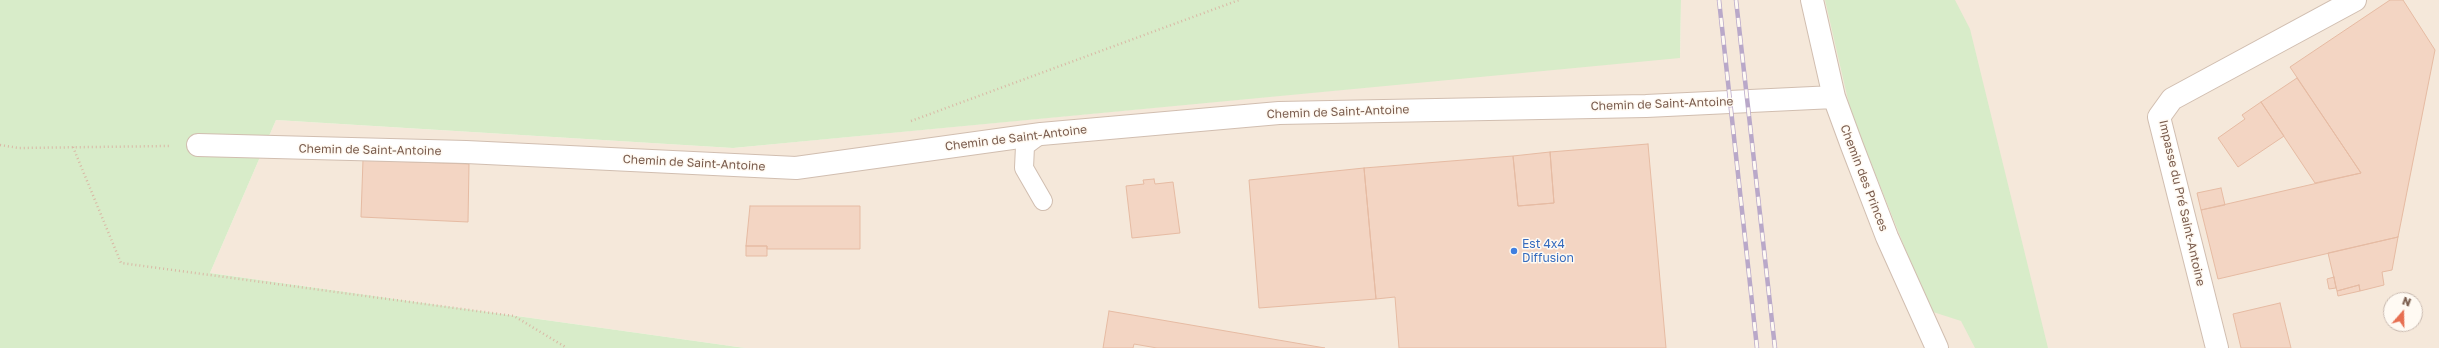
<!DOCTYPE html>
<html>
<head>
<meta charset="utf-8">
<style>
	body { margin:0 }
	#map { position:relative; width:2439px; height:348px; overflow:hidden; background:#fdf6ec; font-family:"Golos Text",sans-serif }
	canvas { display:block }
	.north { position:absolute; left:2383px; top:292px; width:40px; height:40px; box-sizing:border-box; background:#fffaf3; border:1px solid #cabbb1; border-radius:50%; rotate:20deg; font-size:11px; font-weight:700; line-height:16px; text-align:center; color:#7a5c4d }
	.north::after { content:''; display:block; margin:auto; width:14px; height:18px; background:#e76f51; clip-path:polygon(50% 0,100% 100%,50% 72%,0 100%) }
</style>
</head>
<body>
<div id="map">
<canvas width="2439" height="348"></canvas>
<div class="north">N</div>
</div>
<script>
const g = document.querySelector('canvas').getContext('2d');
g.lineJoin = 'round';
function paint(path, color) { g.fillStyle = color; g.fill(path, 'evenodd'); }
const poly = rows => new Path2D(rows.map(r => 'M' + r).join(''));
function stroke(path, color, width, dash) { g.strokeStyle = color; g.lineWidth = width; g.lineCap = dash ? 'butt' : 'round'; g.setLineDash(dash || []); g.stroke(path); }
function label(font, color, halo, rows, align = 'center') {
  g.font = font + ' "Golos Text",sans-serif'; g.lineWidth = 3; g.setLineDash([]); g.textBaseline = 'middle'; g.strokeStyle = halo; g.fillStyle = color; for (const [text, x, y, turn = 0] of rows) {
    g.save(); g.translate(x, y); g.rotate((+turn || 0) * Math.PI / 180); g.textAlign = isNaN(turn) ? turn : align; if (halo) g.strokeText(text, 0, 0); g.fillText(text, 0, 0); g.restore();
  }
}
paint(poly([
	[1681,0,2439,0,2439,348,745,348,210,273,276,120,733,148,1680,57],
	[2391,300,2415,300,2415,324,2391,324]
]), '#f5e8da');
paint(poly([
	[0,0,1681,0,1680,58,733,148,276,120,210,273,745,348,0,348],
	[1825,0,1955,0,1970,29,2048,348,1975,348,1961,321,1930,311,1851,113]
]), '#d8ecc9');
const building = poly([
	[2390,0,2403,0,2435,50,2398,237,2218,279,2201,210,2361,173,2290,67,2390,0],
	[2297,78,2361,173,2315,183,2261,102,2297,78],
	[2261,102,2284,136,2238,167,2218,138,2245,119,2242,115,2261,102],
	[1648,144,1666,348,1399,348,1395,297,1376,299,1364,168,1513,156,1518,206,1554,203,1550,152,1648,144],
	[1550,152,1554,203,1518,206,1513,156,1550,152],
	[363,160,469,164,468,222,361,217,363,160],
	[1364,168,1376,299,1259,308,1249,180,1364,168],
	[1154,179,1155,184,1173,182,1180,233,1132,238,1126,186,1144,184,1143,180,1154,179],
	[2221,188,2225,205,2201,210,2197,193,2221,188],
	[750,206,860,206,860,249,767,249,767,246,746,246,750,206],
	[2398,237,2392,270,2382,272,2384,285,2360,291,2359,285,2337,291,2328,253,2398,237],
	[746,246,767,246,767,256,746,256,746,246],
	[2334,277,2336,288,2329,289,2327,279,2334,277],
	[2359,285,2360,291,2338,296,2337,291,2359,285],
	[2280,303,2291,348,2241,348,2233,314,2280,303],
	[1109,311,1325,348,1157,348,1134,344,1133,348,1103,348,1109,311]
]);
paint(building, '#f3d5c3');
stroke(building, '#e6bba3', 1);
const lane = poly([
	[1041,134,1025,146,1024,168,1043,201]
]);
const street = poly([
	[1812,0,1834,97,1852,146,1887,237,1937,348],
	[198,145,466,152,796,168,1041,134,1279,113,1646,106,1834,97],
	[2217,348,2159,117,2172,99,2355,0]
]);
stroke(lane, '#d1beb0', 20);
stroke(street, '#d1beb0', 24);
stroke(poly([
	[911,121,1239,0],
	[0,145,19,148,169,146],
	[73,147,121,263,514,316,567,348]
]), '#d9b8a5', 2.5, [1, 3]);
stroke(lane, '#fff', 18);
stroke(street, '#fff', 22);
const rail = poly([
	[1719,0,1757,348],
	[1736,0,1775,348]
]);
stroke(rail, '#b9a8c9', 4.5);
stroke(rail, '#fffaf3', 3, [9]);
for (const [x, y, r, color] of [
	[1514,251,4,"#3f7fe0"]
]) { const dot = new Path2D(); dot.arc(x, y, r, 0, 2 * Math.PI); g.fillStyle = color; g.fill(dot); stroke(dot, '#fffaf3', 1.5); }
label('12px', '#7a5c4d', '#fffaf3', [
	["Chemin de Saint-Antoine",1662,104,-2],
	["Chemin de Saint-Antoine",1338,112,-2],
	["Chemin de Saint-Antoine",1016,138,-7],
	["Chemin de Saint-Antoine",370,150,1],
	["Chemin de Saint-Antoine",694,163,3],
	["Chemin des Princes",1864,178,69],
	["Impasse du Pré Saint-Antoine",2182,203,77]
]);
label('12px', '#366cbe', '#fffaf3', [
	["Est 4x4",1522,244],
	["Diffusion",1522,258]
], 'left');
</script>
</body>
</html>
